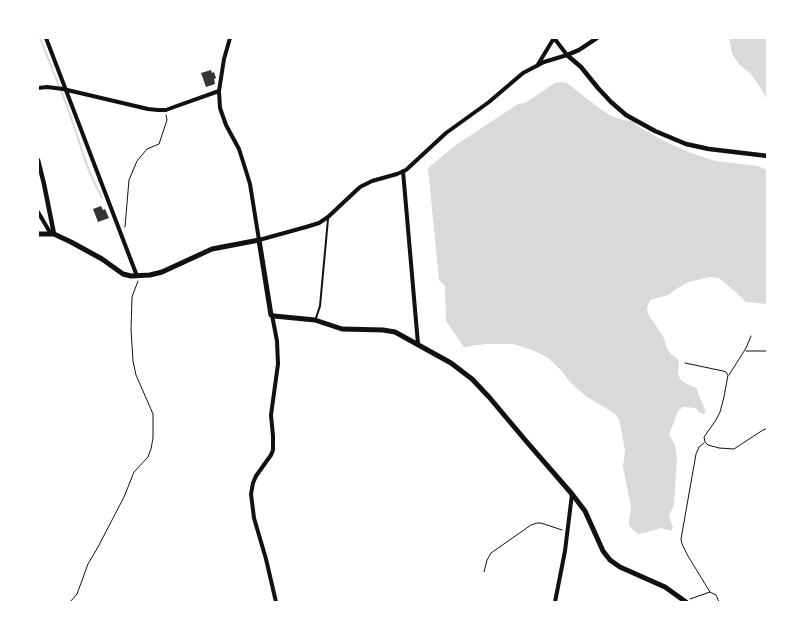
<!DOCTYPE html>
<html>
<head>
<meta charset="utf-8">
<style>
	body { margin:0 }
	#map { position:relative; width:805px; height:640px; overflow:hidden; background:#fff; font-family:Manrope,sans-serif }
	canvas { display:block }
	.frame { position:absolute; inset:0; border:39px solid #fff; pointer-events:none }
</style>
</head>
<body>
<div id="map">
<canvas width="805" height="640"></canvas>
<div class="frame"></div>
</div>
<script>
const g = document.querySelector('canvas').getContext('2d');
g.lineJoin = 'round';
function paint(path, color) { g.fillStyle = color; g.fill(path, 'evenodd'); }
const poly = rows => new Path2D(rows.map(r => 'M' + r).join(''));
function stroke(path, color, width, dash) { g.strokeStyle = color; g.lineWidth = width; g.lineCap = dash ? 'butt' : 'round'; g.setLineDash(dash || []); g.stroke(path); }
paint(poly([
	[729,38,767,38,767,104,765,95,752,75,740,65,732,54],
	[562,82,567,83,572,87,603,111,611,116,624,120,633,121,639,127,664,141,689,152,715,161,758,166,767,170,767,304,746,302,731,288,719,278,710,277,689,282,676,289,668,295,650,300,647,308,648,314,663,336,666,346,671,354,679,360,678,373,680,379,685,383,696,388,706,412,704,414,698,412,696,408,683,407,678,411,669,435,675,445,677,458,674,505,669,516,673,527,671,531,661,528,648,532,638,534,629,526,629,520,631,507,623,467,625,450,619,419,614,413,587,397,571,383,561,370,547,357,532,350,513,344,486,344,464,347,446,321,445,286,439,280,428,168,456,145,518,104,525,103,555,83]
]), '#d9d9d9');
stroke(poly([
	[40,38,67,106,89,171,102,198]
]), '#d9d9d9', 2);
paint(poly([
	[211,70,212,73,214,72,216,78,214,79,215,84,206,87,201,73],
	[101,206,103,210,105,209,109,218,98,222,93,209]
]), '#353535');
stroke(poly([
	[125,227,129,180,137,161,147,149,159,144,167,120,166,115],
	[746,351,768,351],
	[685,363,723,371,726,372,728,375,724,397,720,412,716,420,704,437,705,442,708,445,719,448,734,449,763,430,768,428],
	[729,375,746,348,751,336],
	[704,443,699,447,696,454,681,539,682,544,688,556,710,592],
	[484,572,487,560,491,553,531,525,537,523,541,523,562,530],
	[690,599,710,592,716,595,719,602],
	[70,602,77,594,88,564,98,547,124,497,134,472,148,457,151,449,153,438,153,414,136,375,133,361,131,329,132,297,138,281]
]), '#111', 1);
stroke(poly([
	[316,318,320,306,328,219]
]), '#111', 2);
stroke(poly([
	[46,38,137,276],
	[230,38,224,59,219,91,220,108,226,125,239,149,246,171,250,184,259,240,306,227,319,223,328,217,360,187,372,181,397,174,406,170,446,133,489,102,523,73,544,62,567,55,554,38],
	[537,66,554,38],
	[38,88,47,87,63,89,148,109,158,110,166,110,174,107,219,91],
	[403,171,418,344],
	[38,212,51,234],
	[272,315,277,341,278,364,271,415,273,436,273,450,271,455,256,476,253,483,251,494,254,518,266,559,276,602],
	[555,602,565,551,572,494]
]), '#111', 4);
stroke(poly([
	[567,55,581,67,598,88,611,102,626,115,655,131,686,144,709,149,768,156],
	[567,55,579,50,597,38],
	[38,160,44,184,54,234]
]), '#111', 4.5);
stroke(poly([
	[38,234,54,234,71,242,102,259,123,274,131,276,150,275,162,272,212,249,259,240,271,315,274,316,315,320,342,329,383,330,395,332,451,363,472,379,489,397,526,441,572,494,585,511,603,551,610,560,620,567,665,587,686,602]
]), '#111', 5);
</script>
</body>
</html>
